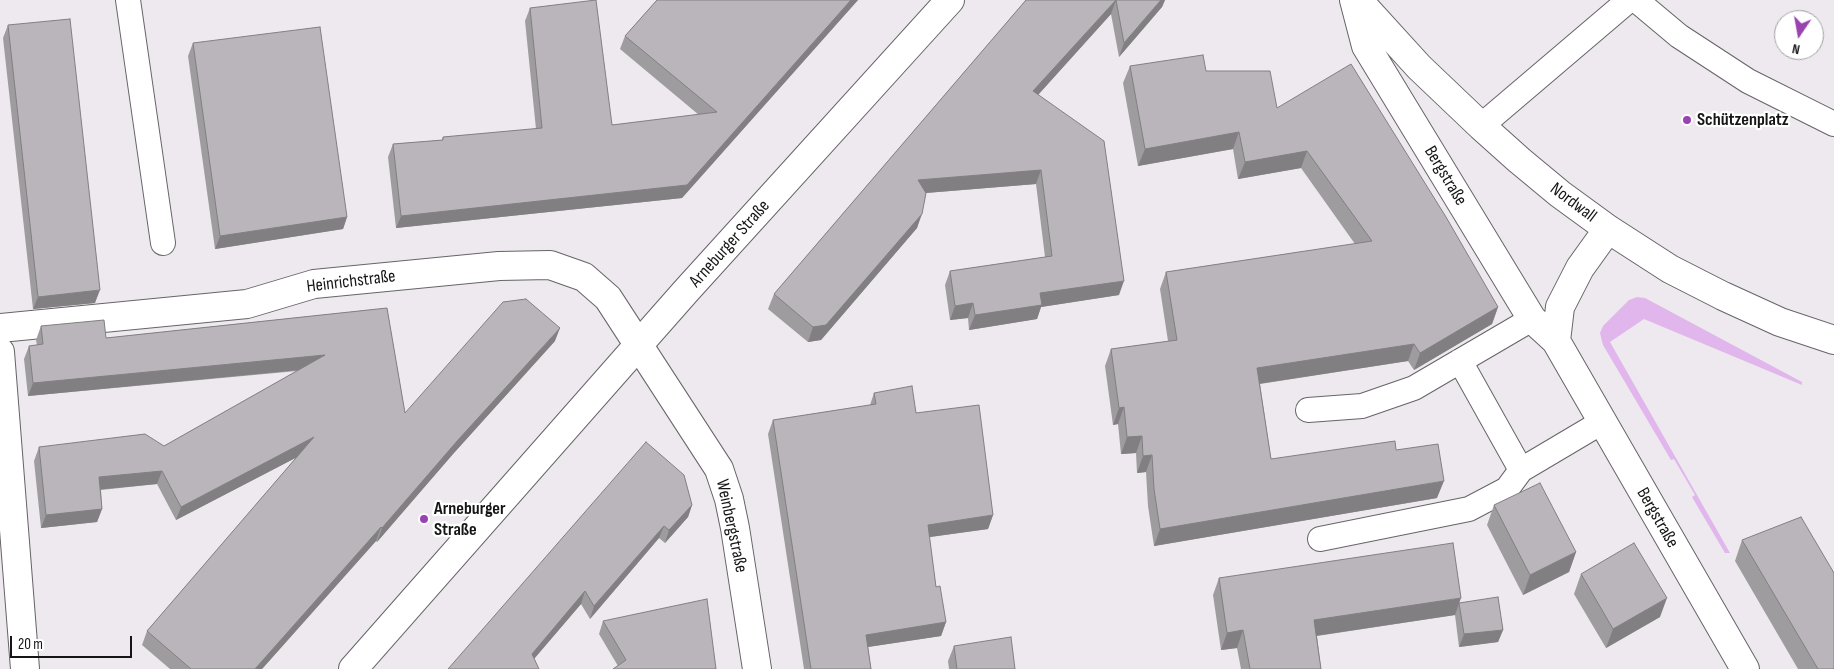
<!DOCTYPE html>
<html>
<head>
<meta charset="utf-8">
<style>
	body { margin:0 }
	#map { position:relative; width:1834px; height:669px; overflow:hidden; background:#ede9ee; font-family:"Sofia Sans Condensed",sans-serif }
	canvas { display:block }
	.north { position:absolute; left:1774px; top:10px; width:50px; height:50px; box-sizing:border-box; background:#fff; border:1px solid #a2a1a2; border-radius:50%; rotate:192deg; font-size:14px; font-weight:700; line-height:20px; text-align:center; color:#161516 }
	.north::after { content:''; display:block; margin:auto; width:18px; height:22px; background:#9942b0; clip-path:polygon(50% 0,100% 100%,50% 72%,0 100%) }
	.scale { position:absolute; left:10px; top:636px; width:122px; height:22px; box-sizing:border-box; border:2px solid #161516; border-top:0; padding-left:6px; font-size:15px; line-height:18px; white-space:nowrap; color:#161516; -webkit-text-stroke:4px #fff; paint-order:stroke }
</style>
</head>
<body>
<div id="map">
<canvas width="1834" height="669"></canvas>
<div class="north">N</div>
<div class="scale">20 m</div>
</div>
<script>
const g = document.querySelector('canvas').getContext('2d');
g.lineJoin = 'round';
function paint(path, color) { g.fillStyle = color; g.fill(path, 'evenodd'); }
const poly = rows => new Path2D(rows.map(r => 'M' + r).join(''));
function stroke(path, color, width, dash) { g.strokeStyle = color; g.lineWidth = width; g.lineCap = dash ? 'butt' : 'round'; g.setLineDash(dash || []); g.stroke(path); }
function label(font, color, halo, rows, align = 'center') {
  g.font = font + ' "Sofia Sans Condensed",sans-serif'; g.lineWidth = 4.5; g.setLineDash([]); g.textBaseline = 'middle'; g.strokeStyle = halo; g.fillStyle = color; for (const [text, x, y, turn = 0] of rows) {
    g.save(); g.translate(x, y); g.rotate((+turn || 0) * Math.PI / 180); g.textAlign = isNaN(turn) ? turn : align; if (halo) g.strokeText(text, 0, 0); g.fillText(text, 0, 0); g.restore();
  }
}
paint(poly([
	[1637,297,1645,298,1802,382,1802,385,1644,319,1610,342,1730,553,1725,553,1692,497,1695,495,1674,459,1671,460,1603,345,1600,333,1603,326,1629,300]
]), '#e0b6ec');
const lane = poly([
	[128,0,163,243],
	[1636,0,1679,36,1748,81,1834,124],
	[1481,126,1629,0],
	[1460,361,1521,470],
	[1308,410,1362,406,1414,388,1532,319],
	[1320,539,1469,509,1507,489,1521,470,1602,422]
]);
const street = poly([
	[1354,0,1366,46,1532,319,1556,341,1745,669],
	[1358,0,1419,67,1481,126,1519,160,1560,194,1608,229,1670,269,1723,296,1780,322,1834,340],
	[0,328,247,304,314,284,499,266,550,265,584,277,608,298,719,469,729,499,735,528,757,669],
	[1556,341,1560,307,1580,268,1608,229],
	[0,352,25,669]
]);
const secondary = poly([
	[353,669,686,291,950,0]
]);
stroke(lane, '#676468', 26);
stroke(street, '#676468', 30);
stroke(secondary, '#676468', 30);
stroke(lane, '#fff', 24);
stroke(street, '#fff', 28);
stroke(secondary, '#fff', 28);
paint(poly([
	[657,0,858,0,682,198,396,228,388,157,393,144,442,140,443,137,536,129,525,21,530,8,612,125,699,115,620,49,625,36],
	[1026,0,1165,0,1162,7,1119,57,1111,14,1038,95,1119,295,1041,307,1037,319,969,330,968,318,950,320,945,285,950,271,1045,257,1036,184,926,193,917,228,821,340,808,342,768,309,774,294],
	[8,25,95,303,33,309,3,38],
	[193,43,347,217,343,229,215,249,188,56],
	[1130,66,1206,71,1277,108,1498,307,1492,324,1414,370,1408,361,1260,384,1271,459,1396,450,1437,498,1154,546,1148,506,1146,472,1137,473,1136,453,1121,454,1118,424,1113,425,1105,366,1111,349,1168,341,1160,289,1166,272,1355,244,1301,168,1238,179,1233,149,1138,166,1123,83],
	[387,308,405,413,555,341,453,454,377,542,376,541,262,669,170,669,142,645,147,631,297,457,176,520,157,484,101,490,102,509,97,522,41,528,34,461,39,447,164,446,297,371,28,396,24,359,29,346,37,345,36,340,41,326,106,338],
	[874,393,916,413,993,515,988,529,929,537,936,587,946,622,941,636,868,647,871,669,804,669,768,434,773,420,870,405],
	[692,505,688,517,665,543,659,538,590,619,581,604,534,659,448,669],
	[1494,505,1576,552,1569,572,1523,595,1487,525],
	[1742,540,1834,669,1798,669,1735,561],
	[1581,574,1660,617,1606,648,1574,594],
	[1219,578,1459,603,1503,630,1498,642,1459,647,1455,615,1317,636,1321,669,1241,669,1237,648,1221,650,1213,595],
	[603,621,716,669,618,666,599,634],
	[954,646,1015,669,949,669,948,661]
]), '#9f9ca0');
paint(poly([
	[851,0,858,0,682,198,396,228,401,216,687,185],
	[1116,0,1111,14,1028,106,1033,91],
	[1161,0,1165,0,1162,7,1119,57,1124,43],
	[1239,132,1233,149,1138,166,1145,149],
	[1307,151,1301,168,1238,179,1245,162],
	[1041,170,1036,184,913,194,918,180],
	[922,214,917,228,821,340,808,342,813,327],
	[347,217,343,229,215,249,220,236],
	[1124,281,1119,295,1041,307,1037,319,969,330,975,315,1040,293],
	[100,290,95,303,33,309,38,297],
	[973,303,968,318,950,320,955,306],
	[1498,307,1492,324,1414,370,1420,353],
	[560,328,555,341,453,454,377,542,382,528,458,440],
	[1414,344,1408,361,1251,385,1257,368],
	[325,355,320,368,28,396,33,383],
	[1124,407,1118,424,1113,425,1119,408],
	[1142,436,1136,453,1121,454,1127,437],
	[314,437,309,451,176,520,181,507],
	[1152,455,1146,472,1137,473,1143,456],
	[162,471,157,484,94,490,99,477],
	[1444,481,1437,498,1154,546,1160,529],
	[692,505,688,517,665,543,669,530],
	[102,509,97,522,41,528,46,515],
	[993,515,988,529,923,538,928,525],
	[664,526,659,538,590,619,594,606],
	[381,527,376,541,262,669,255,669],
	[1576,552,1569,572,1523,595,1530,575],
	[585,591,581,604,527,667,532,654],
	[1461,598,1455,615,1308,637,1314,620],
	[1667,598,1660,617,1606,648,1613,629],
	[946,622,941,636,861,648,866,635],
	[1243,630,1237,648,1221,650,1227,633],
	[1503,630,1498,642,1459,647,1464,634]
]), '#827f82');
const building = poly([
	[596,0,612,125,717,112,625,36,657,0,851,0,687,185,401,216,393,144,443,140,443,137,542,128,530,8,596,0],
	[1026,0,1116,0,1033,91,1104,141,1124,281,1040,293,1042,305,975,315,973,303,955,306,950,271,1052,256,1041,170,918,180,926,193,922,214,826,325,813,327,774,294,1026,0],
	[1116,0,1161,0,1124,43,1116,0],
	[70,19,100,290,38,297,8,25,70,19],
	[320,27,347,217,220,236,193,43,320,27],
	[1203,55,1206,71,1270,71,1277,108,1351,64,1446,217,1498,307,1420,353,1414,344,1257,368,1271,459,1395,441,1396,450,1438,444,1444,481,1160,529,1154,489,1152,455,1143,456,1142,436,1127,437,1124,407,1119,408,1111,349,1177,340,1166,272,1372,241,1307,151,1245,162,1239,132,1145,149,1130,66,1203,55],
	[526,299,560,328,458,440,382,528,381,527,255,669,191,669,147,631,314,437,181,507,162,471,99,477,102,509,46,515,39,447,145,434,164,446,325,355,33,383,29,346,43,344,41,326,104,320,106,338,387,308,405,413,503,302,526,299],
	[912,386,916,413,979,405,993,515,928,525,936,587,940,586,946,622,866,635,871,669,811,669,773,420,876,404,874,393,912,386],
	[646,442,684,475,692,505,669,530,664,526,594,606,585,591,532,654,539,669,448,669,646,442],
	[1540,483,1576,552,1530,575,1494,505,1540,483],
	[1801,517,1834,573,1834,669,1818,669,1742,540,1801,517],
	[1453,543,1461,598,1314,620,1321,669,1250,669,1243,630,1227,633,1219,578,1453,543],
	[1634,543,1667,598,1613,629,1581,574,1634,543],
	[1498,597,1503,630,1464,634,1459,603,1498,597],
	[707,599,716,669,613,669,626,660,603,621,707,599],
	[1011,637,1015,669,957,669,954,646,1011,637]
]);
paint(building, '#b9b5ba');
stroke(building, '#827f82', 1);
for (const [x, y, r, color] of [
	[1687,120,5,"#9942b0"],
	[424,519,5,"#9942b0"]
]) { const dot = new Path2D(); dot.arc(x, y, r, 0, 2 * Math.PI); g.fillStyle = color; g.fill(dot); stroke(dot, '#fff', 2); }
label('bold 18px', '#161516', '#fff', [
	["Schützenplatz",1697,120],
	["Arneburger",434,509],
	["Straße",434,530]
], 'left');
label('18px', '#161516', '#fff', [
	["Bergstraße",1445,176,59],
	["Nordwall",1573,203,37],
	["Arneburger Straße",730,244,-48],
	["Heinrichstraße",351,282,-7],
	["Bergstraße",1657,518,60],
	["Weinbergstraße",731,526,78]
]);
</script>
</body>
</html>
